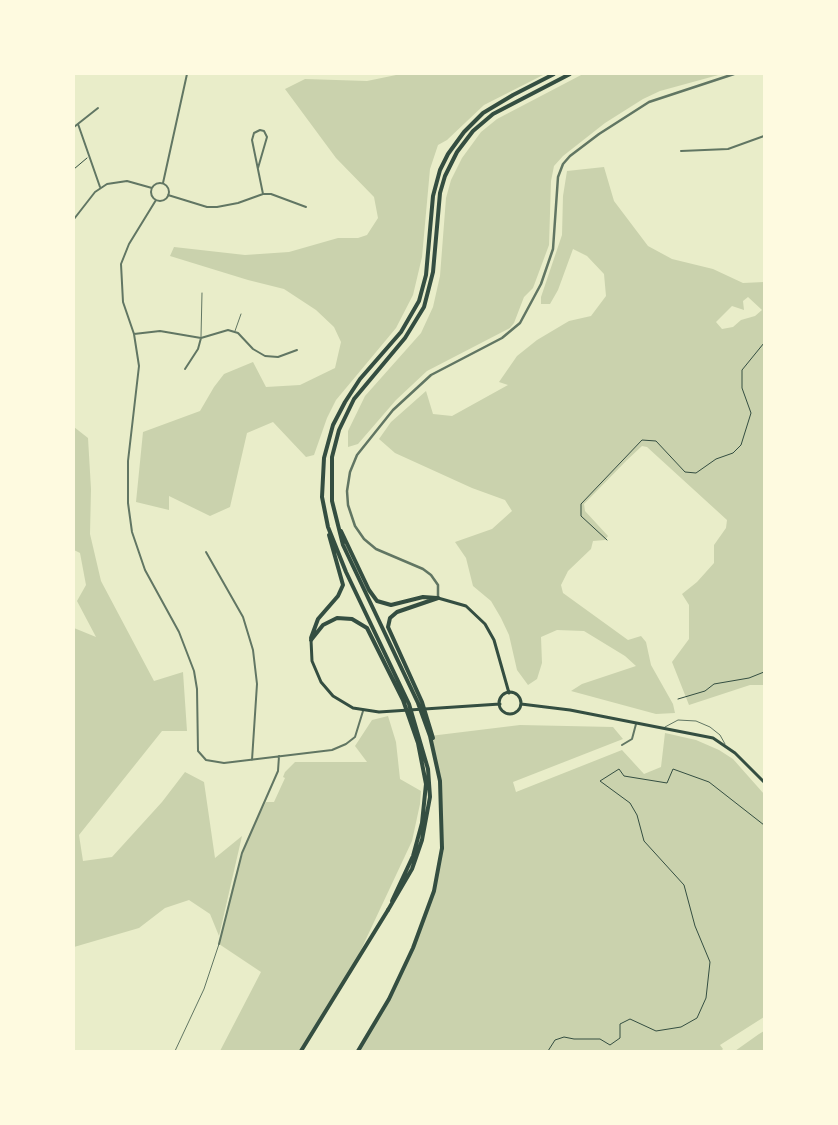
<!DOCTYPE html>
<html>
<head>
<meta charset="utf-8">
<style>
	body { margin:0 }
	#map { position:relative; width:838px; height:1125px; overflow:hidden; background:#e9edc9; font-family:Quicksand,sans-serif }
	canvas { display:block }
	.frame { position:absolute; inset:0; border:75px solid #fefae0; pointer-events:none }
</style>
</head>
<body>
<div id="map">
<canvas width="838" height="1125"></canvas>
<div class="frame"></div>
</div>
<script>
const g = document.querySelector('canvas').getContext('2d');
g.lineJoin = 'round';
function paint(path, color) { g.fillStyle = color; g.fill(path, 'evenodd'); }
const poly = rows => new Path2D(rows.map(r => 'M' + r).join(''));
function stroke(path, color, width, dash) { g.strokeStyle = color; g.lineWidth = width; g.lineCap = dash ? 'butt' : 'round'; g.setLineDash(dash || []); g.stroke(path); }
paint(poly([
	[401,74,545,74,484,105,447,140,438,145,430,169,422,257,413,295,396,328,336,400,327,418,314,455,306,457,273,422,247,433,230,507,210,516,169,496,169,510,136,502,143,432,200,411,214,387,224,374,253,362,266,387,300,385,335,368,341,342,334,327,316,310,284,289,248,280,170,256,174,247,245,255,289,252,338,238,358,238,367,235,378,218,374,197,336,158,285,89,305,79,367,81],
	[583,74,722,74,660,91,643,99,605,123,563,156,554,166,551,181,549,245,533,288,524,297,514,323,510,328,427,371,396,400,358,444,348,447,348,431,365,396,421,333,433,307,440,276,446,198,451,180,462,158,481,132,497,119],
	[604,167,614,201,648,246,672,259,713,269,743,283,764,282,764,685,750,685,689,705,672,662,689,639,689,605,682,594,697,582,714,563,714,545,726,528,727,520,647,447,642,446,627,460,584,504,585,511,608,536,605,540,593,541,591,549,568,571,561,585,563,593,628,640,641,636,646,642,651,665,673,704,675,713,656,714,571,691,582,684,636,666,625,656,584,631,557,630,541,637,542,663,537,679,528,685,517,670,509,635,501,618,491,601,473,586,466,558,455,542,492,529,512,511,505,500,472,488,395,453,379,439,391,422,426,391,433,414,452,416,508,385,499,382,517,356,537,340,569,321,591,316,606,296,604,274,587,256,573,249,558,290,550,304,541,304,541,297,562,235,563,196,567,171],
	[748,297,762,310,755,316,741,320,733,327,722,329,716,322,732,306,744,310,743,301],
	[74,427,88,438,91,489,90,534,101,581,154,681,183,672,187,731,162,731,79,835,83,861,112,857,162,802,185,772,204,782,215,858,242,836,219,936,210,914,189,900,165,908,139,928,74,947,74,628,96,637,77,601,86,585,80,553,74,550],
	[388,716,396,742,400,779,421,791,420,804,412,841,351,971,301,1051,220,1051,261,972,219,944,234,879,250,833,266,802,274,802,285,778,283,777,285,772,295,762,367,762,355,746,372,720],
	[520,725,613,727,623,739,513,782,516,792,622,750,644,774,661,767,665,733,696,740,719,750,733,759,764,794,764,1017,720,1045,723,1049,721,1051,358,1051,389,999,413,948,434,891,442,848,440,781,430,736],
	[764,1031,764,1051,735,1051,759,1034]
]), '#cad2ad');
stroke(poly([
	[74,169,87,158],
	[607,540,581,516,581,504,642,440,656,441,685,472,696,473,716,459,733,453,741,445,751,413,742,388,742,370,764,343],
	[678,699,705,691,714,684,749,678,764,672],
	[548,1051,555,1040,564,1037,574,1039,600,1039,610,1045,620,1038,620,1024,630,1019,656,1031,681,1027,697,1018,706,998,710,962,695,926,684,885,644,841,637,815,630,803,600,781,619,769,624,776,667,783,673,769,709,782,764,825]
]), '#344e41', 1);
stroke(poly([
	[235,331,241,314],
	[201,337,202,293],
	[665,727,678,720,696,721,710,727,720,735,725,744],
	[175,1051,204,989,219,944]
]), '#617663', 1);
stroke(poly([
	[78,124,100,187],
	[74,127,98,108],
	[681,151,728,149,764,136],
	[258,168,267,137,264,131,260,130,254,133,252,140,263,194],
	'151 192a9 9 0 1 1 18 0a9 9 0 1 1-18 0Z',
	[163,183,187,74],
	[168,195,207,207,217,207,238,203,263,194,271,194,306,207],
	[156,200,129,244,121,264,123,302,134,334,139,366,128,461,128,503,132,532,145,570,179,632,194,671,197,689,198,751,206,760,224,763,332,750,346,744,355,737,363,711],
	[74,219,95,192,107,184,127,181,152,188],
	[134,334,160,331,201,338,228,330,238,333,253,349,265,356,278,357,297,350],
	[185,369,198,349,201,338],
	[206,552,243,617,253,650,257,684,252,760],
	[622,745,632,739,636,724],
	[219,944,242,853,278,771,279,756]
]), '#617663', 2);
stroke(poly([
	[438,597,438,585,431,575,423,569,376,549,364,539,355,526,348,505,347,491,350,472,357,455,393,410,431,375,502,338,520,323,541,284,553,249,558,177,563,164,570,156,599,134,649,102,734,74]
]), '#617663', 2.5);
stroke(poly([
	[438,598,466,606,485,624,494,640,509,693],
	[311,640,312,661,321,682,333,696,353,708,379,712,500,704],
	'499 703a11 11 0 1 1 22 0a11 11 0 1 1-22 0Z',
	[521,704,570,710,713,738,735,753,764,782]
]), '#344e41', 3);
stroke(poly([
	[341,531,369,590,377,601,391,605,423,597,437,598],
	[311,638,318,619,338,596,343,585,329,535],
	[311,640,323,625,337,618,352,619,367,628,403,700,418,743,426,784,422,823,413,856,392,901],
	[433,738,422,702,388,627,390,618,397,612,438,598],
	[442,848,440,781,430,736,418,703,343,545,332,501,332,457,339,430,354,399,405,338,424,307,433,272,440,193,445,176,457,152,473,131,493,114,570,74],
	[388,910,412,869,422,840,430,797,428,769,409,704,346,572,328,527,322,497,324,458,333,425,345,402,360,379,401,332,419,301,426,275,433,196,440,170,448,154,464,132,483,113,513,95,554,74]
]), '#344e41', 4);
stroke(poly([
	[301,1051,388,910],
	[358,1051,389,999,413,948,434,891,442,848]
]), '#344e41', 4);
</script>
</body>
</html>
